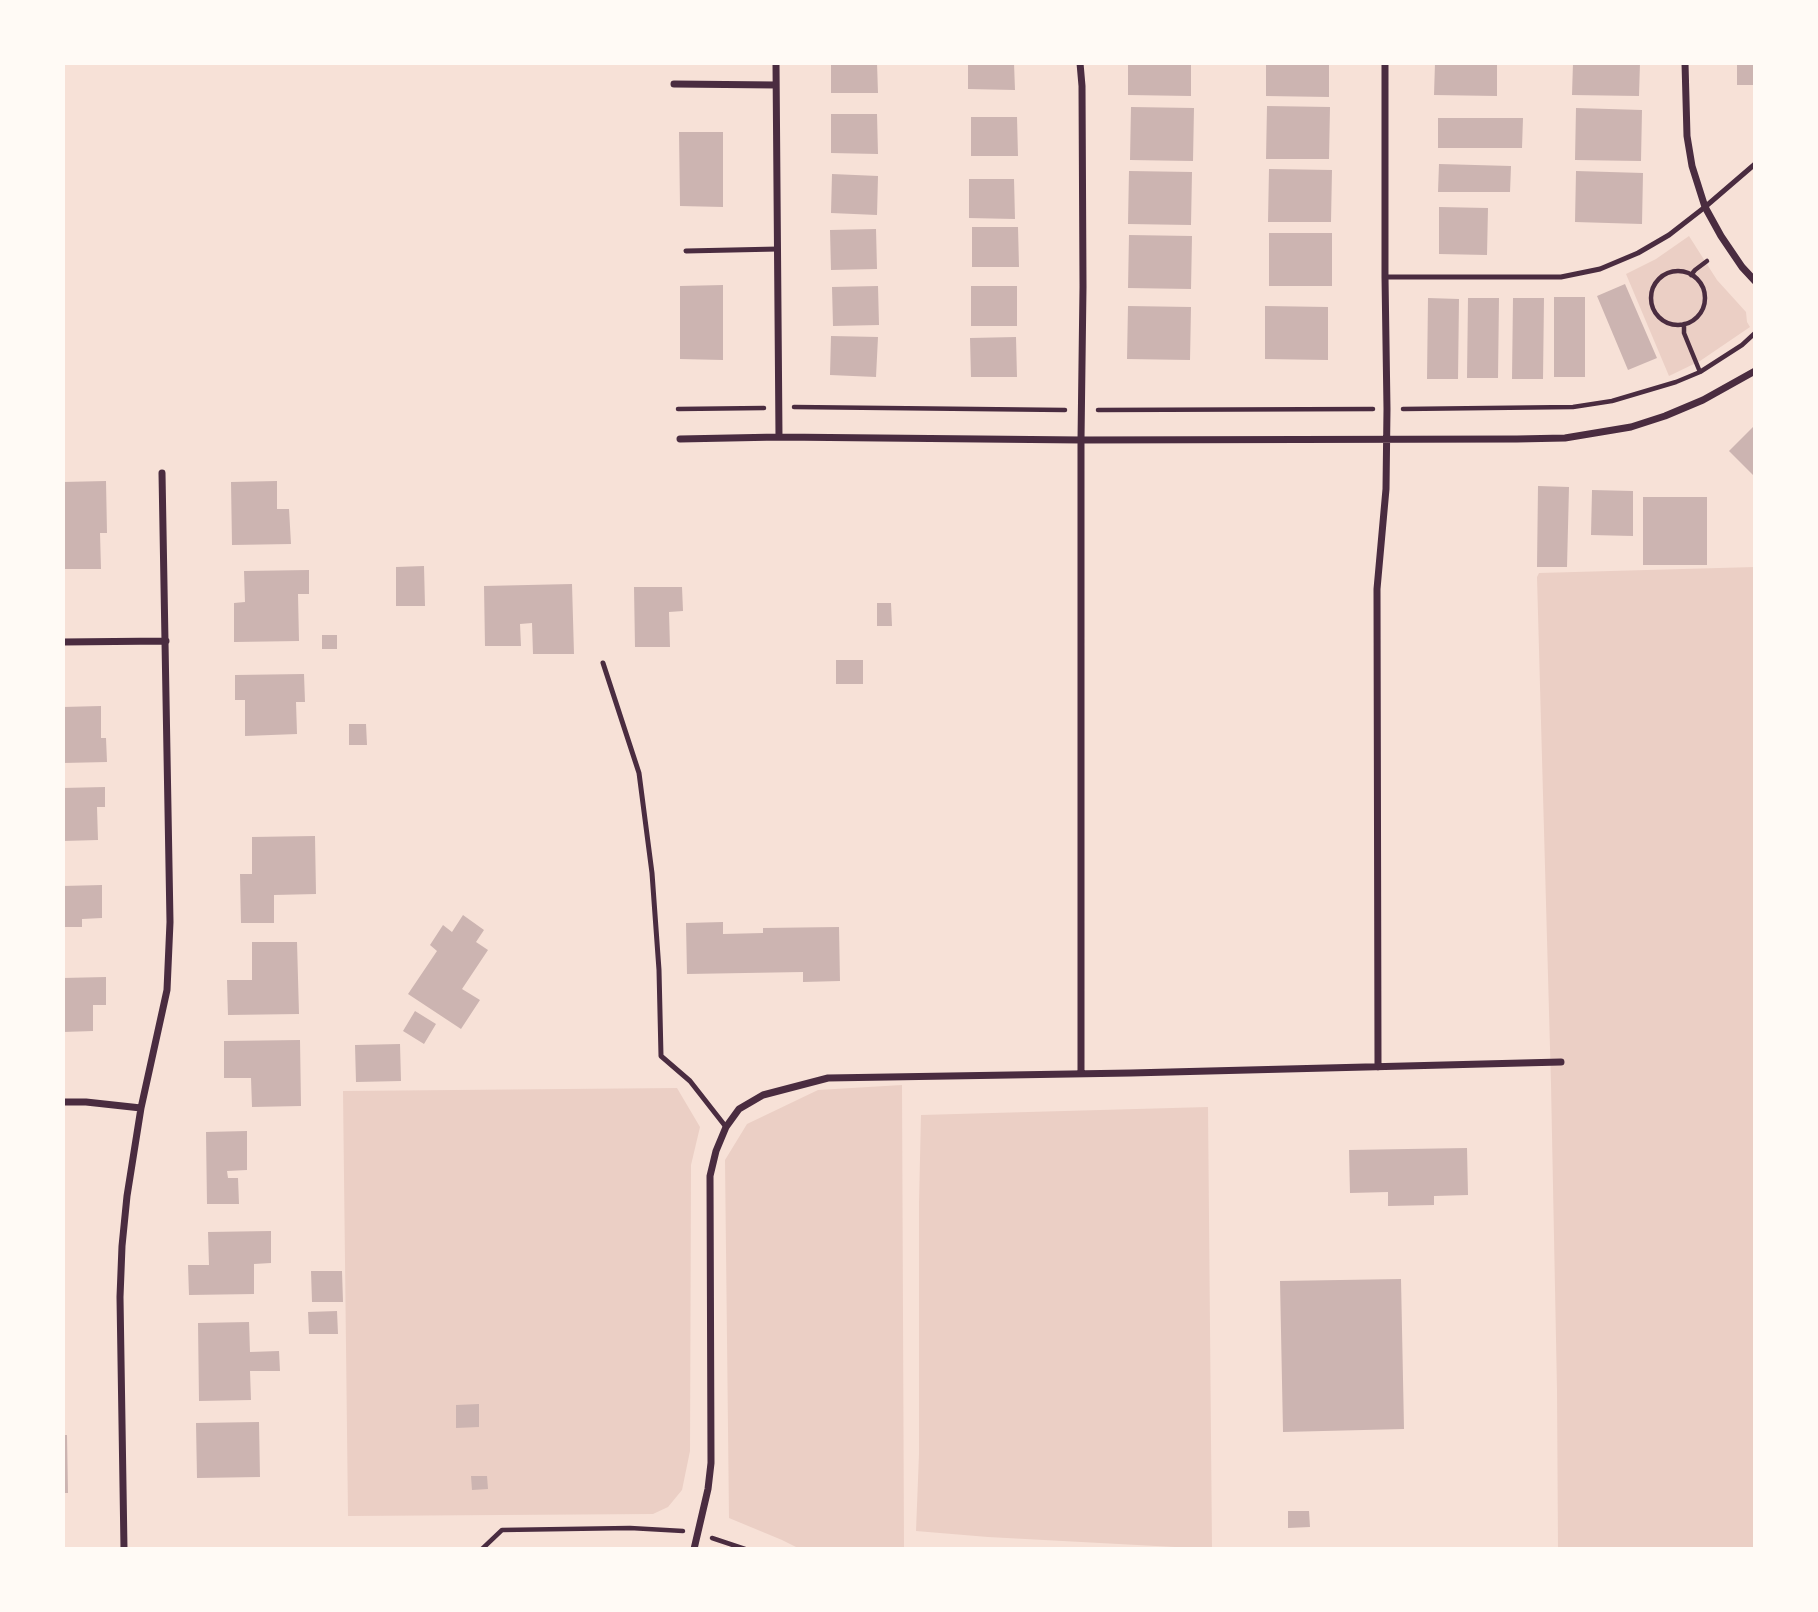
<!DOCTYPE html>
<html>
<head>
<meta charset="utf-8">
<style>
	body { margin:0 }
	#map { position:relative; width:1818px; height:1612px; overflow:hidden; background:#f7e1d7; font-family:Poppins,sans-serif }
	canvas { display:block }
	.frame { position:absolute; inset:0; border:65px solid #fffaf5; pointer-events:none }
</style>
</head>
<body>
<div id="map">
<canvas width="1818" height="1612"></canvas>
<div class="frame"></div>
</div>
<script>
const g = document.querySelector('canvas').getContext('2d');
g.lineJoin = 'round';
function paint(path, color) { g.fillStyle = color; g.fill(path, 'evenodd'); }
const poly = rows => new Path2D(rows.map(r => 'M' + r).join(''));
function stroke(path, color, width, dash) { g.strokeStyle = color; g.lineWidth = width; g.lineCap = dash ? 'butt' : 'round'; g.setLineDash(dash || []); g.stroke(path); }
paint(poly([
	[1689,236,1717,280,1746,312,1747,322,1750,327,1700,361,1669,376,1626,274,1656,259],
	[1755,567,1755,1549,1558,1549,1557,1390,1551,1084,1537,577,1539,573],
	[902,1085,904,1549,800,1549,782,1540,729,1518,725,1160,747,1124,818,1090],
	[677,1088,700,1127,691,1165,690,1451,682,1490,668,1507,653,1514,348,1516,343,1091],
	[1208,1107,1212,1549,988,1537,916,1531,919,1454,919,1203,921,1115]
]), '#ebcfc5');
paint(poly([
	[831,63,877,63,878,93,831,93],
	[968,63,1014,63,1015,90,968,89],
	[1128,63,1191,63,1191,96,1128,95],
	[1266,63,1329,63,1329,97,1266,96],
	[1435,63,1497,63,1497,96,1434,95],
	[1573,63,1640,63,1639,96,1572,95],
	[1737,63,1755,63,1755,85,1737,85],
	[1267,106,1330,107,1329,159,1266,159],
	[1131,107,1194,108,1193,161,1130,160],
	[1576,108,1642,110,1641,161,1575,160],
	[831,114,877,114,878,154,831,153],
	[971,117,1017,117,1018,156,971,156],
	[1438,118,1523,118,1522,148,1438,148],
	[679,132,723,132,723,207,680,206],
	[1439,164,1511,166,1510,192,1438,192],
	[1269,169,1332,170,1331,222,1268,222],
	[1129,171,1192,172,1191,225,1128,224],
	[1576,171,1643,173,1642,224,1575,222],
	[832,174,878,176,877,215,831,213],
	[969,179,1014,179,1015,219,969,218],
	[1439,207,1488,208,1487,255,1439,254],
	[972,227,1018,227,1019,267,972,267],
	[876,229,877,269,831,270,830,230],
	[1269,233,1332,233,1332,286,1269,286],
	[1129,235,1192,236,1191,289,1128,288],
	[1625,284,1657,358,1628,370,1597,296],
	[723,285,723,360,680,359,680,286],
	[878,286,879,325,833,326,832,287],
	[971,286,1017,286,1017,326,971,326],
	[1554,297,1585,297,1585,377,1554,377],
	[1428,298,1459,299,1458,379,1427,379],
	[1468,298,1499,298,1498,378,1467,378],
	[1513,298,1544,298,1543,379,1512,379],
	[1128,306,1191,307,1190,360,1127,359],
	[1265,306,1328,307,1328,360,1265,359],
	[831,336,878,337,876,377,830,375],
	[1016,337,1017,377,971,377,970,338],
	[1755,425,1755,477,1729,451],
	[106,481,107,533,100,533,101,569,63,569,63,482],
	[277,481,277,509,289,509,291,544,232,545,231,482],
	[1538,486,1569,487,1567,567,1537,567],
	[1592,490,1633,491,1633,536,1591,535],
	[1643,497,1707,497,1707,565,1643,565],
	[424,566,425,606,396,606,396,567],
	[309,570,309,594,298,594,299,641,234,642,234,603,245,602,244,571],
	[572,584,574,654,533,654,532,623,520,624,521,646,485,646,484,586],
	[634,587,682,587,683,611,669,612,670,647,635,647],
	[877,603,891,603,892,626,877,626],
	[322,635,337,635,337,649,322,649],
	[836,660,863,660,863,684,836,684],
	[304,674,305,702,296,702,297,734,245,736,245,700,235,700,235,675],
	[101,706,101,738,106,738,107,762,63,763,63,707],
	[349,724,366,724,367,745,349,745],
	[105,787,105,807,97,807,98,840,63,841,63,788],
	[315,836,316,894,274,895,274,923,241,923,240,874,252,874,252,837],
	[102,885,102,918,82,919,82,927,63,927,63,886],
	[463,915,484,930,476,942,488,950,462,989,480,1000,461,1029,408,994,437,951,430,945,443,925,452,932],
	[723,922,723,934,763,933,763,928,839,927,840,981,803,982,803,972,687,974,686,923],
	[252,942,297,942,299,1014,228,1015,227,980,252,980],
	[106,977,106,1005,93,1005,93,1031,63,1032,63,978],
	[415,1011,436,1024,424,1044,403,1031],
	[300,1040,301,1106,252,1107,251,1078,224,1078,224,1041],
	[400,1044,401,1081,356,1082,355,1045],
	[247,1131,247,1170,227,1171,228,1178,238,1178,239,1204,207,1204,206,1132],
	[1467,1148,1468,1195,1434,1196,1434,1205,1388,1206,1388,1192,1350,1193,1349,1150],
	[271,1231,271,1263,254,1264,254,1294,189,1295,188,1265,209,1265,208,1232],
	[311,1271,342,1271,343,1302,312,1302],
	[1401,1279,1404,1429,1283,1432,1280,1281],
	[337,1311,338,1334,309,1334,308,1312],
	[249,1322,250,1352,279,1351,280,1371,250,1371,251,1400,199,1401,198,1323],
	[479,1404,479,1427,456,1428,456,1405],
	[259,1422,260,1477,197,1478,196,1423],
	[63,1435,67,1435,68,1493,63,1493],
	[471,1476,487,1476,488,1489,472,1490],
	[1288,1511,1309,1511,1310,1527,1288,1528]
]), '#ccb4b1');
stroke(poly([
	'1651 298a27 27 0 1 1 54 0a27 27 0 1 1-54 0Z',
	[1691,275,1695,270,1707,261],
	[1684,324,1684,333,1700,372],
	[794,407,1065,410],
	[678,409,764,408],
	[1403,409,1573,407,1612,401,1676,382,1700,372,1742,345,1755,333],
	[1098,410,1373,409],
	[712,1538,745,1549],
	[482,1549,502,1530,630,1528,683,1531]
]), '#4a2c40', 4.5);
stroke(poly([
	[686,251,778,249],
	[1385,277,1561,277,1600,269,1638,253,1669,235,1705,207,1755,164],
	[603,663,639,773,652,873,659,970,661,1056,690,1081,726,1127]
]), '#4a2c40', 5);
stroke(poly([
	[776,63,779,437],
	[1080,63,1082,86,1083,287,1081,440,1081,1073],
	[1685,63,1687,136,1692,166,1705,207,1721,236,1742,267,1755,281],
	[674,84,776,85],
	[680,439,779,437,1081,440,1517,439,1565,438,1631,427,1665,416,1703,400,1755,371],
	[63,642,166,641],
	[1378,1067,1377,589,1386,489,1387,409,1385,277,1385,63],
	[63,1102,86,1102,141,1108],
	[124,1549,120,1297,122,1246,127,1196,141,1108,167,990,170,922,162,473],
	[694,1549,708,1489,711,1463,710,1176,716,1151,726,1127,739,1109,763,1095,828,1078,1131,1073,1561,1062]
]), '#4a2c40', 7);
</script>
</body>
</html>
